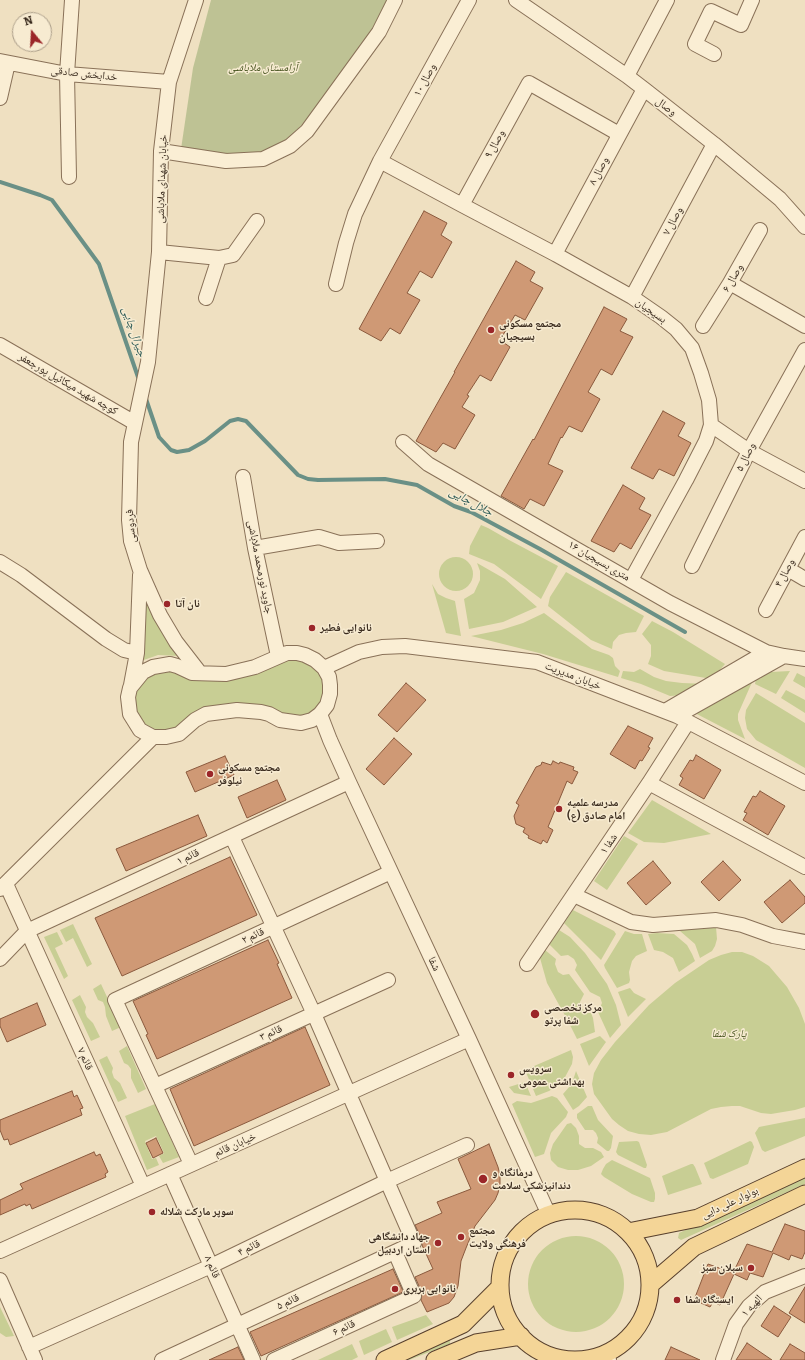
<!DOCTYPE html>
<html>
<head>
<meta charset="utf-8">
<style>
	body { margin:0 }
	#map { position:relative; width:805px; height:1360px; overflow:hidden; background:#efe0c1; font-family:Bitter,serif }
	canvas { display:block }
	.north { position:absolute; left:12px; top:12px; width:40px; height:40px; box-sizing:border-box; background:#f7ebd1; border:1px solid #ab9e89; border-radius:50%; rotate:342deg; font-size:11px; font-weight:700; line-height:16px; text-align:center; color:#392a1d }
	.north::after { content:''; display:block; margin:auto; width:14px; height:18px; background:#9b2629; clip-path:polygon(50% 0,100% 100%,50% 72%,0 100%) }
</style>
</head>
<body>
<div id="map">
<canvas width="805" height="1360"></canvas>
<div class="north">N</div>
</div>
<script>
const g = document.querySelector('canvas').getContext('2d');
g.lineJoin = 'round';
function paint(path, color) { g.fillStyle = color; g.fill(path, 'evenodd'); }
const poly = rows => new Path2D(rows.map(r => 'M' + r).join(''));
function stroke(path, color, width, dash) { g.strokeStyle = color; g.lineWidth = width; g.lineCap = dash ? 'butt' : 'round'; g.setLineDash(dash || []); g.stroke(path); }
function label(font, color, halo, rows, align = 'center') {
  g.font = font + ' Bitter,"Noto Naskh Arabic",serif'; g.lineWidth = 3; g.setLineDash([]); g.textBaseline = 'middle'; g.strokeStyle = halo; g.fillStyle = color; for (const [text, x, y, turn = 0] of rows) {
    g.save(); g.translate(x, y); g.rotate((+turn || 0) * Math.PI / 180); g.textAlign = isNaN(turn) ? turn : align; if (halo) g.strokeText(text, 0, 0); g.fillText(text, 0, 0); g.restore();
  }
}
paint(poly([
	[481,525,488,528,509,540,558,566,541,599,494,564,469,554,470,546],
	'439 574a17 17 0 1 1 34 0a17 17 0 1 1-34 0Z',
	[477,563,505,579,537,607,503,622,469,629,464,599,474,593,480,580,480,571],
	[566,572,644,616,636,632,626,633,619,635,613,642,612,649,591,640,548,606,550,597],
	[432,584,438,594,446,598,455,601,461,636,446,633],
	[144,593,180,656,158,655,141,661,145,636],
	[544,613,592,649,609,655,613,658,615,666,620,671,618,677,543,654,471,636,501,630,523,623],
	[652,621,673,632,725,664,712,679,664,671,648,664,651,656,651,645,642,634],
	[302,656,326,678,325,701,310,718,238,707,170,734,145,729,133,711,136,687,145,674,169,667,182,674],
	[640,669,654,677,666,681,682,683,708,684,684,695,670,696,641,684,621,678,623,671,634,672],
	[790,671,776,694,755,684,756,679,760,679,763,675,771,672],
	[797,673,805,677,805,688,793,681],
	[753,680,738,714,738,720,745,739,691,711,703,709,718,701],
	[786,690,805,700,805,713,781,698],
	[756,693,805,723,805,768,756,740,747,729,745,718,746,710],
	[652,800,711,834,664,843,644,842,628,833],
	[624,836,638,844,607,890,594,881],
	[573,910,614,931,616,934,601,960,564,923],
	[73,924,92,964,87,967,73,938,66,942,60,930],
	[716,927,717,939,715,946,712,951,700,958,695,944,680,931,682,929],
	[559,930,570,937,585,953,607,984,616,1005,621,1025,610,1038,598,1012,602,1003,600,997,590,992,575,970,577,965,574,959,568,955,561,956,549,944],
	[625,931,634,934,642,934,647,951,636,956,632,961,629,972,630,980,629,983,617,988,605,968,604,965],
	[57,932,63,944,55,948,68,976,64,979,44,937],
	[657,933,674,934,687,945,692,954,695,961,679,972,673,958,663,952,654,950,648,934],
	[545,950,556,959,555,964,558,972,563,975,569,974,584,994,580,1002,581,1007,586,1013,591,1013,593,1018,595,1032,577,1039,568,1021,547,983,540,958],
	[732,952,742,952,753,956,769,966,787,987,799,1008,805,1024,805,1107,795,1110,771,1114,761,1113,740,1106,732,1106,721,1107,711,1109,667,1132,651,1135,639,1134,628,1131,619,1125,612,1119,594,1094,592,1084,594,1073,601,1060,615,1042,649,1005,675,983,709,960,721,955],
	[101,984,121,1027,112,1031,106,1016,105,1007,103,1002,98,1000,93,989],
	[630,988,634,993,646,999,628,1017,618,992],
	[80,995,86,1007,85,1012,87,1017,93,1023,100,1037,91,1041,72,1000],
	[600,1036,606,1042,589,1066,580,1044],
	[127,1046,146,1089,138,1093,131,1078,131,1069,128,1065,124,1063,119,1051],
	[571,1050,573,1057,572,1064,564,1079,557,1086,549,1091,536,1096,525,1070],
	[107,1056,113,1068,112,1072,114,1078,120,1083,127,1098,118,1102,99,1060],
	[576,1071,587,1097,579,1106,573,1110,563,1094,570,1086,573,1080],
	[525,1082,531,1096,514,1093,509,1087],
	[552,1096,557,1098,568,1112,566,1117,551,1133,544,1154,535,1157,512,1104,517,1101,531,1103],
	[155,1104,179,1157,163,1163,159,1156,164,1153,156,1136,145,1141,152,1159,156,1158,159,1165,147,1170,125,1116],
	[588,1106,592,1106,598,1120,613,1136,611,1148,609,1151,607,1151,597,1143,598,1138,596,1133,593,1130,585,1130,577,1118,577,1114],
	[805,1118,805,1136,765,1152,762,1150,755,1133,759,1127],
	[571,1123,576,1128,579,1136,579,1144,585,1148,593,1148,601,1152,604,1157,591,1166,578,1170,568,1170,558,1167,551,1160,550,1153,553,1144,567,1124],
	[637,1141,639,1142,647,1165,646,1168,644,1168,618,1155,616,1152,619,1142],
	[750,1141,752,1142,754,1147,748,1164,713,1179,710,1178,704,1163],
	[612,1160,650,1178,655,1193,655,1199,654,1202,651,1202,632,1194,604,1177,601,1174,603,1169,606,1164],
	[691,1164,693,1164,695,1167,702,1184,668,1195,662,1176],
	[805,1176,805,1184,681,1240,678,1238,679,1233],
	'528 1284a48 48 0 1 1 96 0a48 48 0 1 1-96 0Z',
	[0,1307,14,1336,6,1337,0,1333],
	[426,1315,433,1324,397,1340,392,1327],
	[386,1329,392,1342,364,1355,359,1341],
	[450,1338,450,1344,409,1360,396,1360],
	[352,1344,358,1357,352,1360,318,1360]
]), '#c8ce94');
paint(poly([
	[211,0,389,0,384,11,361,46,317,108,287,141,261,153,226,156,181,149,193,68]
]), '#bec294');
stroke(poly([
	[0,182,40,195,52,200,99,264,139,380],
	[145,396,159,437,171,450,177,452,189,450,205,441,230,421,238,419,246,421,298,475,308,479,318,480,385,479,417,485,454,506,471,512,540,549,685,632]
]), '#6a9086', 4);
const building = poly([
	[424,211,447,223,441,235,452,242,432,278,420,271,407,293,420,300,400,334,390,328,381,341,359,329,424,211],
	[516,261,535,272,530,281,543,288,525,320,515,315,500,340,510,347,491,381,480,375,467,395,469,396,462,407,475,415,455,449,443,443,436,452,416,441,455,372,454,372,516,261],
	[604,307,627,319,620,331,633,337,612,375,601,369,588,392,600,399,582,432,569,426,562,438,561,437,548,464,563,471,544,506,530,499,524,509,501,496,533,439,534,440,604,307],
	[663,411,685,423,678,436,691,443,674,476,659,469,653,479,631,468,663,411],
	[623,485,645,498,639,509,651,515,631,549,620,543,614,552,591,541,623,485],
	[406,683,426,700,397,732,378,715,406,683],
	[628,726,653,738,648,747,650,748,642,761,640,760,635,769,610,754,628,726],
	[394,738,412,754,384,785,366,769,394,738],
	[696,755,721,770,704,799,679,785,683,778,680,776,690,760,693,761,696,755],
	[225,756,234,775,195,792,186,772,225,756],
	[553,761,559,764,560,762,574,767,573,770,578,772,572,784,567,781,548,827,553,830,547,843,543,840,541,844,528,838,529,836,523,832,525,828,516,824,514,816,519,805,516,803,536,767,541,765,542,762,551,765,553,761],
	[277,780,286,800,247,818,238,797,277,780],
	[760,791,785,806,768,835,743,820,747,813,744,812,753,796,756,797,760,791],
	[198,815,207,836,126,871,116,849,198,815],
	[230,857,257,915,122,976,95,918,230,857],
	[653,861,671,883,646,905,627,883,653,861],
	[723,861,741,880,719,901,701,882,723,861],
	[790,880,805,897,805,903,782,923,764,902,790,880],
	[268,940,279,963,277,964,292,998,157,1059,146,1035,148,1034,133,1001,268,940],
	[37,1003,46,1025,7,1042,0,1026,0,1019,37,1003],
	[305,1027,330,1085,194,1146,170,1089,305,1027],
	[72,1091,74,1097,77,1095,83,1108,80,1109,82,1115,10,1145,8,1139,4,1140,0,1130,0,1120,72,1091],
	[156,1138,163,1153,153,1158,146,1143,156,1138],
	[489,1144,498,1167,500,1175,500,1184,498,1193,495,1200,475,1226,466,1248,461,1261,458,1286,454,1297,449,1303,427,1312,421,1300,422,1293,415,1277,433,1269,422,1245,422,1240,415,1225,442,1213,437,1202,471,1189,458,1159,489,1144],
	[94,1152,96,1156,100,1154,108,1172,105,1174,106,1177,32,1209,30,1204,26,1206,25,1204,0,1215,0,1200,23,1189,20,1184,94,1152],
	[785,1224,805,1231,805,1252,802,1259,791,1255,789,1260,773,1253,763,1277,750,1273,747,1280,734,1274,720,1305,713,1302,710,1307,694,1300,708,1264,733,1273,747,1244,772,1252,785,1224],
	[393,1269,403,1291,401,1293,261,1356,250,1332,393,1269],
	[805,1287,805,1323,789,1313,805,1287],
	[774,1306,791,1317,778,1337,761,1326,774,1306],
	[747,1343,772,1360,736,1360,747,1343],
	[790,1344,805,1353,805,1360,780,1360,790,1344],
	[238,1347,244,1360,209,1360,238,1347],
	[671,1347,700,1360,665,1360,671,1347]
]);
paint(building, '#cf9975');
stroke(building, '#8a593d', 1);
const minor = poly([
	[196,0,169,82,161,151,159,252,148,362,131,442,129,520,131,541,140,570,160,615,176,642,200,673],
	[516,0,627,76,644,89,714,144,780,199,805,227],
	[714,54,695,44,711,11,741,25,752,0],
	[0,61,67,74,169,82],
	[627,76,667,0],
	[0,98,8,63],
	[161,151,226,161,263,159,290,146,307,131,379,32,395,0],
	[380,161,462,205,555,254,632,297,661,317,676,329,692,348,701,373,709,400,711,425,706,441,686,480,631,580],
	[69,177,67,74,72,0],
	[462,205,529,83,619,134],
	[159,252,219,258,233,255,257,221],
	[555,254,644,89],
	[730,283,805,326],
	[336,284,346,243,355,214,380,161,469,0],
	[632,297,714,144],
	[206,298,219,258],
	[703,326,730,283,760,230],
	[0,345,135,423],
	[711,425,749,451,805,481],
	[403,442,428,464,670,603,766,652,784,656,805,659],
	[243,477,255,548,278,656],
	[255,548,319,537,339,543,377,541],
	[0,562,21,575,106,639,124,650,137,653],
	[692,566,749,451,805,350],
	[788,569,805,579],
	[766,610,805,537],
	[287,653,297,653,305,655,315,660,324,668,329,677,330,685,330,694,327,705,320,714,312,720,301,723,280,720,269,714,261,712,237,710,206,714,195,720,179,734,166,737,153,737,140,730,130,714,128,697,130,688,143,672,153,667,170,664,177,666,192,673,226,674,255,667,287,653],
	[324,668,359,652,382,647,405,646,537,662,677,716,805,783],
	[131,685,137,653,140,575],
	[665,711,766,652],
	[320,714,330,740,349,782,469,1039,549,1215],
	[677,716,784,656],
	[649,783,805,867],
	[6,884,143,1186],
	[0,889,153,737],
	[574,895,631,922,653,925,716,920,742,925,773,936,805,942],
	[0,959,27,931,349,782],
	[527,964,649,783,688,722],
	[155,1086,388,980],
	[191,1164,115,1000,391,872],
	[170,1174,253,1360],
	[0,1251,469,1039],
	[0,1280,35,1360],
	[29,1347,211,1266,387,1181,467,1145],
	[606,1354,609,1360],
	[162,1360,414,1243,314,1014,232,837],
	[274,1360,414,1296,395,1252],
	[723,1360,736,1324,749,1306,765,1292,805,1276]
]);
const major = poly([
	'500 1285a75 75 0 1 1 150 0a75 75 0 1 1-150 0Z',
	[628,1232,698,1218,805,1168],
	[651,1284,694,1247,805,1194],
	[385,1360,463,1324,500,1287],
	[435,1360,476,1343,521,1336]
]);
stroke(minor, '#897158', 16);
stroke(major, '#573f2c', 19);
stroke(minor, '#faeed4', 14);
stroke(major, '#f4d597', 17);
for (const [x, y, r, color] of [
	[491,330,4,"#9b2629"],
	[167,604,4,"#9b2629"],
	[312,628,4,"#9b2629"],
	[210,774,4,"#9b2629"],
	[559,809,4,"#9b2629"],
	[535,1014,5,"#9b2629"],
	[511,1075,4,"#9b2629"],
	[483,1179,5,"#9b2629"],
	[152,1212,4,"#9b2629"],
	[461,1237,4,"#9b2629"],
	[438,1243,4,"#9b2629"],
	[751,1268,4,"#9b2629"],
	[395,1289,4,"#9b2629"],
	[677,1300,4,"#9b2629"]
]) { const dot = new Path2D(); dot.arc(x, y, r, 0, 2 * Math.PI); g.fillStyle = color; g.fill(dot); stroke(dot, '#f7ebd1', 1.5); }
label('italic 11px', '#4a5622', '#f7ebd1', [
	["آرامستان ملاباشی",263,68],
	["پارک شفا",729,1034]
]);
label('11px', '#392a1d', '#f7ebd1', [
	["خدابخش صادقی",84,74,6],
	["وصال ۱۰",425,80,-61],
	["وصال",666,107,38],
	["وصال ۹",495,144,-61],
	["وصال ۸",599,171,-62],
	["خیابان شهدای ملاباشی",162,179,-88],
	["وصال ۷",673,221,-62],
	["وصال ۶",733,278,-60],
	["بسیجیان",651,311,35],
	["کوچه شهید میکائیل پورجعفر",68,384,30],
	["وصال ۵",746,457,-63],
	["فردوسی",131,526,-95],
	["۱۶ متری بسیجیان",599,561,30],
	["جاوید نورمحمد ملاباشی",260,567,79],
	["وصال ۴",785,573,-62],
	["خیابان مدیریت",573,676,21],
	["شفا ۱",609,844,-56],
	["قائم ۱",188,857,-25],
	["قائم ۲",253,936,-25],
	["شفا",434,964,65],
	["قائم ۳",271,1033,-24],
	["قائم ۷",85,1059,66],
	["خیابان قائم",235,1145,-24],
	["بولوار علی دایی",730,1203,-25],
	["قائم ۴",249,1248,-26],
	["قائم ۸",212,1267,66],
	["قائم ۵",288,1302,-25],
	["الهیه ۱",752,1306,-47],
	["قائم ۶",344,1328,-25]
]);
label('bold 11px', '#392a1d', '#f7ebd1', [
	["مجتمع مسکونی",499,324],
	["بسیجیان",499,337],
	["نان آتا",175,604],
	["نانوایی فطیر",320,628],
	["مجتمع مسکونی",218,768],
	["نیلوفر",218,781],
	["مدرسه علمیه",567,803],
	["امام صادق (ع)",567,816],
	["مرکز تخصصی",544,1008],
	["شفا پرتو",544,1021],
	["سرویس",519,1069],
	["بهداشتی عمومی",519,1082],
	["درمانگاه و",492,1173],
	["دندانپزشکی سلامت",492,1186],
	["سوپر مارکت شلاله",160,1212],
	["مجتمع",469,1231],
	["فرهنگی ولایت",469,1244],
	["جهاد دانشگاهی",430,1237,"right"],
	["استان اردبیل",430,1250,"right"],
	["سبلان سبز",743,1268,"right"],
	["نانوایی بربری",403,1289],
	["ایستگاه شفا",685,1300]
], 'left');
label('italic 12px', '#2b5955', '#f7ebd1', [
	["جیرال چایی",134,332,71],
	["جلال چایی",471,502,28]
]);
</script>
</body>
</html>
